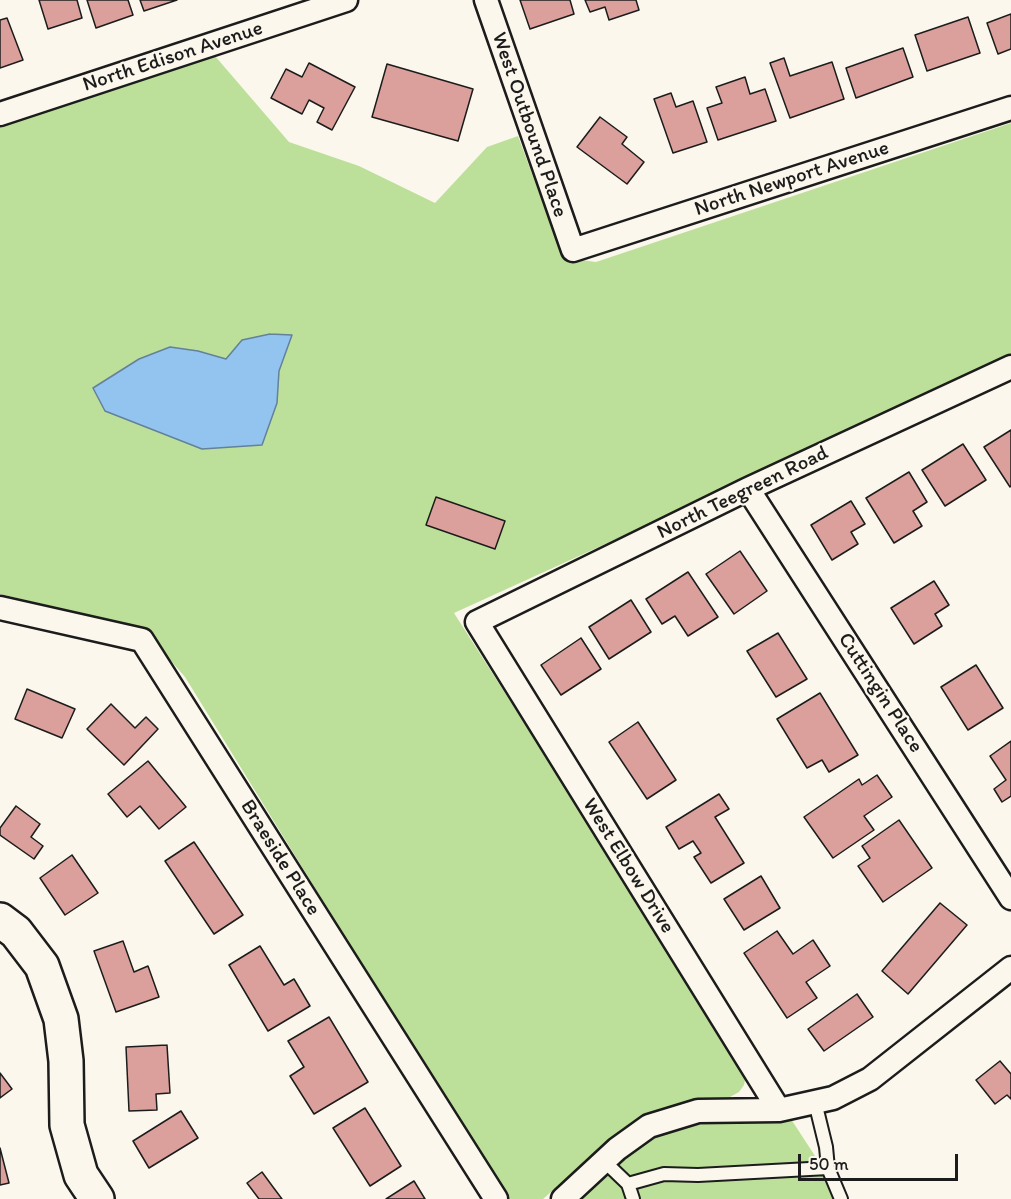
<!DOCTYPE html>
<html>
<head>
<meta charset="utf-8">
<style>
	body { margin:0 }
	#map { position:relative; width:1011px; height:1199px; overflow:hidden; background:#fbf7ec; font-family:Itim,sans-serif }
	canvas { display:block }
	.scale { position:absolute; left:798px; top:1154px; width:160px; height:27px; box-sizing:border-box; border:3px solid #1c1c1c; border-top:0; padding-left:8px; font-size:18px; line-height:21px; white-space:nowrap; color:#1c1c1c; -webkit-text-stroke:4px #fbf7ec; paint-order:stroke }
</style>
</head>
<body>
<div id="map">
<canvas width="1011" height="1199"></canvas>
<div class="scale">50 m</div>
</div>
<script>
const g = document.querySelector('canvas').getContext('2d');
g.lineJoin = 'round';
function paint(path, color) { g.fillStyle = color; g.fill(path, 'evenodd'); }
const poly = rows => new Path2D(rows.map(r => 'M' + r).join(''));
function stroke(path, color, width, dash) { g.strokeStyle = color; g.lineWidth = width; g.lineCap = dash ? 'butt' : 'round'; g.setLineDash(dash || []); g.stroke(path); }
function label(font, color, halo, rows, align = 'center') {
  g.font = font + ' Itim,sans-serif'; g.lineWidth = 4.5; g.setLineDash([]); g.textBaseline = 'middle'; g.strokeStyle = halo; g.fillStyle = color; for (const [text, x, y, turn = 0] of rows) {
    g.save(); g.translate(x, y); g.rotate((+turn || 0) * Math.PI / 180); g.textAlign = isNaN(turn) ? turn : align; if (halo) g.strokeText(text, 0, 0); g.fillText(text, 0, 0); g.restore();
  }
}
paint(poly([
	[215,56,289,142,359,166,435,203,487,147,518,136,562,255,581,260,596,262,1011,123,1011,359,454,613,743,1066,746,1075,744,1085,739,1092,730,1097,674,1105,646,1114,622,1129,543,1199,510,1199,496,1182,185,677,166,655,141,634,110,620,0,594,0,120,36,113],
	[789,1116,843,1199,576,1199,639,1147,659,1134,680,1126]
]), '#bce09a');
const water = poly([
	[270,334,292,335,279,371,277,403,262,445,202,449,105,411,93,388,139,359,170,347,198,351,226,359,242,340,270,334]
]);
paint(water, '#92c4ef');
stroke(water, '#63819b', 1.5);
const building = poly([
	[39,0,77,0,82,18,48,29,39,0],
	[87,0,128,0,133,15,96,28,87,0],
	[140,0,177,0,144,11,140,0],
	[520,0,570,0,574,14,530,29,520,0],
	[585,0,636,0,639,10,609,20,605,7,590,12,585,0],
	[1011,14,1011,49,998,54,987,23,1011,14],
	[968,17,980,53,927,71,915,35,968,17],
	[7,18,23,60,0,68,0,20,7,18],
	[903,48,913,77,856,98,846,68,903,48],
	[784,58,790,76,832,62,844,99,790,118,770,63,784,58],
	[309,63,355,87,332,130,317,122,324,108,309,100,302,114,271,98,286,69,302,77,309,63],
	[387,64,473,89,458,141,372,117,387,64],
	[745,77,750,94,765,89,776,121,718,140,707,108,722,103,716,87,745,77],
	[671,93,676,107,693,101,707,142,673,153,654,99,671,93],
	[600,117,627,137,622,144,644,162,627,184,577,147,600,117],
	[1011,430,1011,486,1010,487,984,447,1011,430],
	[963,444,986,480,945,506,922,470,963,444],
	[909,472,927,502,913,511,922,526,894,543,866,498,909,472],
	[436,497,505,521,495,549,426,525,436,497],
	[851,501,865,524,851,532,858,544,832,560,811,525,851,501],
	[740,551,767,591,734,614,706,574,740,551],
	[688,572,718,617,688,636,675,616,662,624,646,599,688,572],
	[934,581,949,605,935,614,942,626,914,644,891,608,934,581],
	[631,600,651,632,609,659,589,627,631,600],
	[778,633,807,679,776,697,747,651,778,633],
	[581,638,601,669,561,695,541,665,581,638],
	[976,665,1003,708,968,730,941,687,976,665],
	[27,689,75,709,62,738,15,719,27,689],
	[820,693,858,755,829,772,822,760,807,768,777,719,820,693],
	[111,704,135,728,146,717,158,729,124,765,87,729,111,704],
	[638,722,676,780,647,799,609,742,638,722],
	[1011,741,1011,796,1002,802,994,789,1006,780,990,756,1011,741],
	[148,761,186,807,159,829,140,806,127,817,108,794,148,761],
	[877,775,892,797,864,816,874,830,833,858,804,817,859,779,862,785,877,775],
	[719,794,729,809,715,817,744,863,711,883,694,857,701,853,693,841,679,849,666,827,719,794],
	[16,806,40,824,31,837,43,846,34,859,0,835,0,828,16,806],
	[899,820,932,868,883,902,858,866,870,858,862,846,899,820],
	[194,842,243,915,214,934,165,861,194,842],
	[72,855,98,893,65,915,40,878,72,855],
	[761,876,780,908,744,930,724,899,761,876],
	[940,903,967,925,908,994,882,971,940,903],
	[777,931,793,954,813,940,830,966,806,982,817,998,787,1018,744,953,777,931],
	[123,941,134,972,148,966,159,997,116,1012,94,951,123,941],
	[260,946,284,985,294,979,310,1006,268,1031,229,965,260,946],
	[857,994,873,1017,824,1051,808,1029,857,994],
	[329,1017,368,1082,314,1114,290,1076,304,1067,288,1041,329,1017],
	[167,1045,170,1093,156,1094,157,1110,129,1111,126,1047,167,1045],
	[1000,1061,1011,1074,1011,1099,1007,1095,995,1104,976,1080,1000,1061],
	[0,1073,12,1089,0,1098,0,1073],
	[365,1108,401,1166,370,1186,333,1128,365,1108],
	[181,1111,198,1138,149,1168,133,1141,181,1111],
	[0,1148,9,1183,0,1185,0,1148],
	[262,1172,273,1187,282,1199,259,1199,247,1183,262,1172],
	[414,1181,425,1199,386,1199,414,1181]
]);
paint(building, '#dba09b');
stroke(building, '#1c1c1c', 1.5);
const lane = poly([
	[604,1161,628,1184,664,1174,698,1175,828,1168,826,1147,815,1102],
	[828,1168,841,1199],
	[628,1184,633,1199]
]);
const street = poly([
	[486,0,573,250,1011,108],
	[0,114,346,0],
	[748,489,1011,898],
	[0,608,142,640,496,1199],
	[779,1110,477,622,748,489,1011,367],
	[563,1199,617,1149,649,1126,698,1111,779,1110,833,1098,870,1079,1011,968]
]);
const secondary = poly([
	[0,920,16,932,42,966,61,1019,66,1061,67,1125,81,1175,97,1199]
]);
stroke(lane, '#1c1c1c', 16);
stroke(street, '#1c1c1c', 27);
stroke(secondary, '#1c1c1c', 38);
stroke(lane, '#fbf7ec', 12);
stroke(street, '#fbf7ec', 22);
stroke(secondary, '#fbf7ec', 33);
label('21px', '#1c1c1c', '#fbf7ec', [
	["North Edison Avenue",173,57,-18],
	["West Outbound Place",529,125,71],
	["North Newport Avenue",792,179,-18],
	["North Teegreen Road",743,493,-26],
	["Cuttingin Place",880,693,57],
	["Braeside Place",280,858,58],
	["West Elbow Drive",628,866,58]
]);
</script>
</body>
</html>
